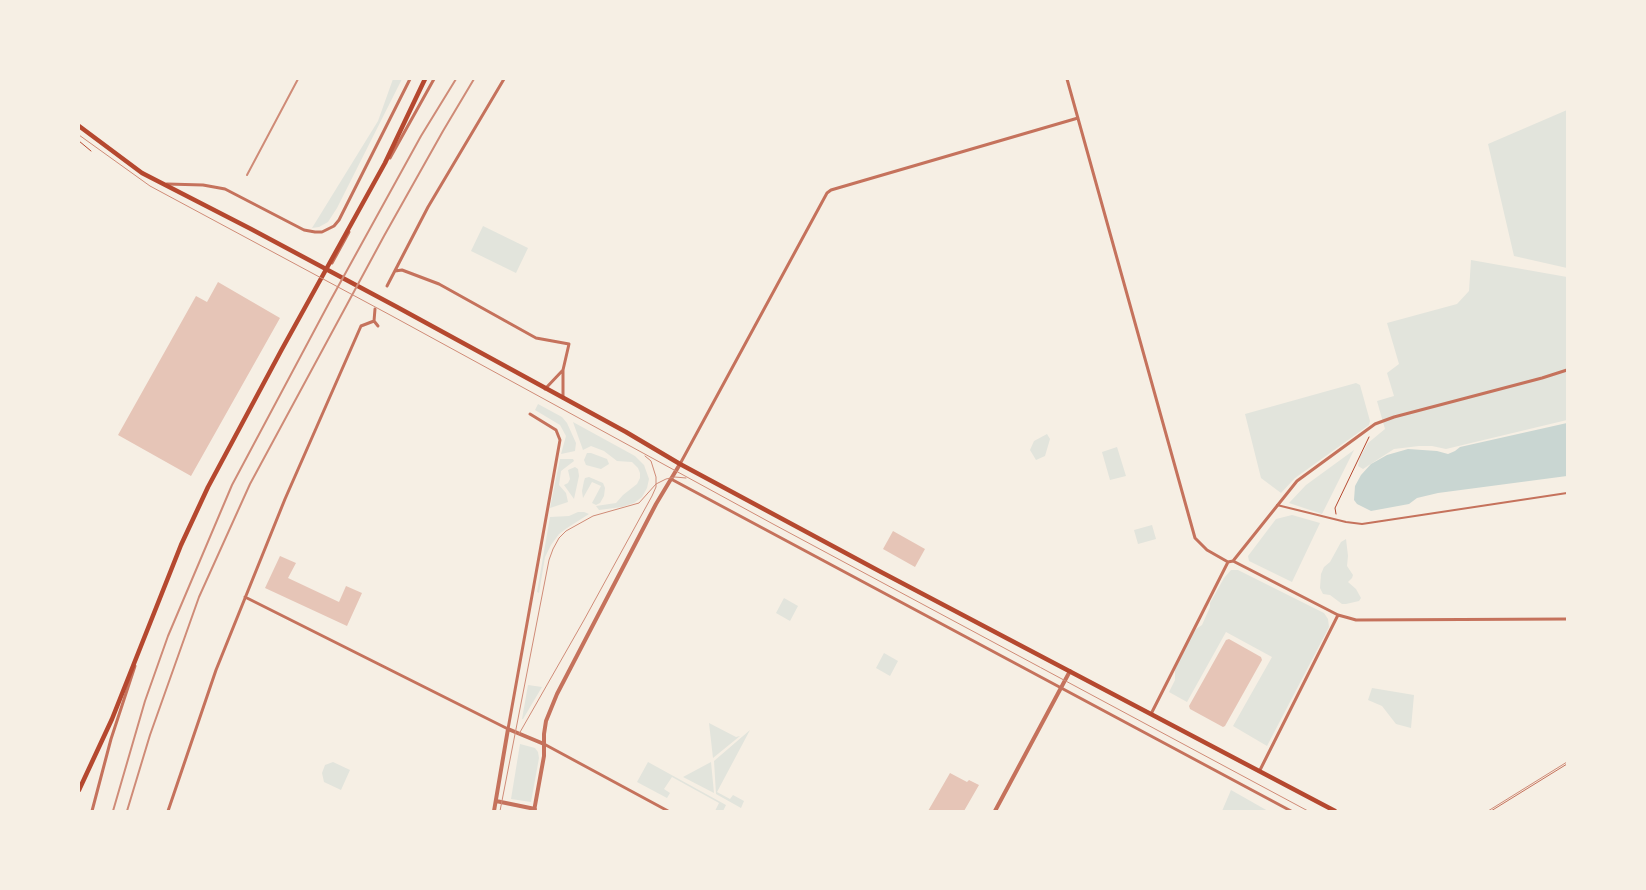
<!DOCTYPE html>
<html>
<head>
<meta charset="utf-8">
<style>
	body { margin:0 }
	#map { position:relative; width:1646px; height:890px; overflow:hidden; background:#f6efe4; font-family:Commissioner,sans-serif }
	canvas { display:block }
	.frame { position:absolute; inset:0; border:80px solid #f6efe4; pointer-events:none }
</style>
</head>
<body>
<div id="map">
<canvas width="1646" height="890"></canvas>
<div class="frame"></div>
</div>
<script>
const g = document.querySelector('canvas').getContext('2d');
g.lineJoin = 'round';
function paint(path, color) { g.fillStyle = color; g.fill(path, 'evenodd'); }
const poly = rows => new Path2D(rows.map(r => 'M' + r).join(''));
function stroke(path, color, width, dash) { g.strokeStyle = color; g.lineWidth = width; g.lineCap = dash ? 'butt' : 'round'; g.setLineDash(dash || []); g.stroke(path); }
paint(poly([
	[393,79,402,79,337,208,328,222,319,227,312,228,378,121],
	[1567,110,1567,268,1514,256,1488,144],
	[483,226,528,248,516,273,471,251],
	[1471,260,1567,277,1567,420,1446,449,1432,446,1419,446,1394,449,1363,469,1358,466,1360,457,1368,443,1385,429,1377,401,1394,396,1387,373,1399,364,1387,323,1457,304,1469,291],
	[1356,383,1360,385,1370,421,1369,425,1295,478,1281,493,1261,478,1245,414],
	[538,404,562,417,567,423,576,443,575,451,561,454,566,436,560,425,535,410],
	[573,422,635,456,644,465,649,479,647,488,642,497,634,503,622,507,599,510,596,506,616,503,623,495,637,484,640,478,640,473,638,468,632,462,617,461,604,451,591,446,583,450],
	[1047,434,1050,439,1045,456,1036,460,1030,450,1034,441],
	[1117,447,1126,476,1110,480,1102,452],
	[1354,450,1322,514,1289,503,1306,485],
	[587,453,591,453,607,459,609,464,601,469,586,465,584,460],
	[560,459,573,459,574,461,561,471,559,485,566,493,568,502,550,508],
	[575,467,578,469,579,476,574,499,564,485,568,483,570,479,568,470],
	[589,477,603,483,605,488,604,496,600,503,596,505,592,503,601,486,592,482,583,498,582,491,584,481,585,478],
	[578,512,584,512,589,514,567,528,559,534,551,545,545,557,539,593,537,592,550,517,569,516],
	[1292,515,1320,523,1292,582,1249,561,1248,556,1276,519],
	[1152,525,1156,539,1138,544,1134,530],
	[1346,539,1348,556,1347,566,1353,575,1352,578,1348,582,1356,589,1361,598,1359,601,1346,604,1342,604,1330,595,1323,594,1320,588,1321,574,1324,567,1330,562,1341,542],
	[1231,570,1238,570,1324,613,1328,619,1329,627,1267,746,1233,726,1272,657,1226,632,1187,702,1169,692,1175,680,1175,670,1192,635,1196,629,1202,625,1210,607,1210,603,1224,578],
	[784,598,798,606,790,621,776,613],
	[884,653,898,661,890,676,876,668],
	[528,685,542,687,523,719,522,719],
	[1372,688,1414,695,1411,728,1396,724,1382,706,1368,700],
	[709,723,736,737,740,736,713,758],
	[750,730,717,792,730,799,733,795,744,801,741,808,716,794,714,761],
	[520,744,535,748,538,752,539,758,531,802,511,799],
	[333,762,350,770,341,790,324,782,322,773,325,765],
	[648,762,726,805,723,811,715,811,719,803,672,777,664,789,670,793,667,798,637,782],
	[711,762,714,793,683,777],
	[1231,790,1268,811,1222,811]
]), '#e2e4dc');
paint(poly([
	[1567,423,1567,476,1438,493,1417,498,1409,504,1371,511,1357,504,1354,500,1355,486,1361,475,1371,464,1387,455,1408,449,1437,451,1448,454,1455,451,1460,447]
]), '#c9d6d2');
paint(poly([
	[218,282,280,318,191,476,118,435,196,296,207,302],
	[893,531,925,549,915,567,883,549],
	[280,556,296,563,288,578,339,602,346,586,362,593,347,626,265,588],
	[1229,639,1261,657,1262,660,1225,726,1223,727,1190,709,1189,706,1226,640],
	[950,773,967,782,969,780,979,785,964,811,928,811]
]), '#e6c5b7');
stroke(poly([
	[79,141,91,151],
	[1336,514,1335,508,1369,437]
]), '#b5482f', 1);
stroke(poly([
	[1491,811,1567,764]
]), '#c5725c', 1);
stroke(poly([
	[1277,505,1346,522,1362,524,1567,493]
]), '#c5725c', 2);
stroke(poly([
	[1067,79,1195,538,1207,550,1228,562,1233,561,1338,615,1349,618,1356,620,1567,619],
	[390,158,434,79],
	[167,184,203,185,225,189,304,230,315,232,322,232,334,226,339,220,410,79],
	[332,263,349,232],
	[395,271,402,270,439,284,536,338,569,344,563,370,563,398],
	[387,286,428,207,504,79],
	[374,321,375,309],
	[374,321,378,326],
	[545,389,563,370],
	[680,464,827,193,831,190,1078,118],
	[671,479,1291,811],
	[1233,561,1297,481,1375,424,1394,417,1542,378,1567,370],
	[245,597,508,729,560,440,556,430,530,414],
	[1151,714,1228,562],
	[544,744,668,811],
	[1260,770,1338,615],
	[92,811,111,739,135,666],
	[168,811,216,670,285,499,361,326,374,321]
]), '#c5725c', 3);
stroke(poly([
	[496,801,535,809],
	[494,811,508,729,544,744],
	[534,811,544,756,544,734,546,721,557,694,656,504,680,464],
	[995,811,1070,671]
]), '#c5725c', 4);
stroke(poly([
	[79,126,142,173,251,229,397,307,626,432,680,464,881,572,1335,811]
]), '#b5482f', 4.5);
stroke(poly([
	[79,790,112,719,181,545,208,487,282,349,385,163,425,79]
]), '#b5482f', 4.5);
stroke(poly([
	[79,135,150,186,392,316,773,524,1308,811],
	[519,734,584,620,652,496,656,487,656,477,651,461,645,456],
	[500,811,549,560,553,549,559,538,566,531,593,516,639,503,656,484,666,479,675,477,686,478],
	[1488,811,1567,762]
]), '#cf8b77', 1);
stroke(poly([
	[247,175,298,79],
	[113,811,145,701,168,636,232,485,329,303,421,136,456,79],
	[127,811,150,735,199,597,250,484,384,236,443,131,474,79]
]), '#cf8b77', 2);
</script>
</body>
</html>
